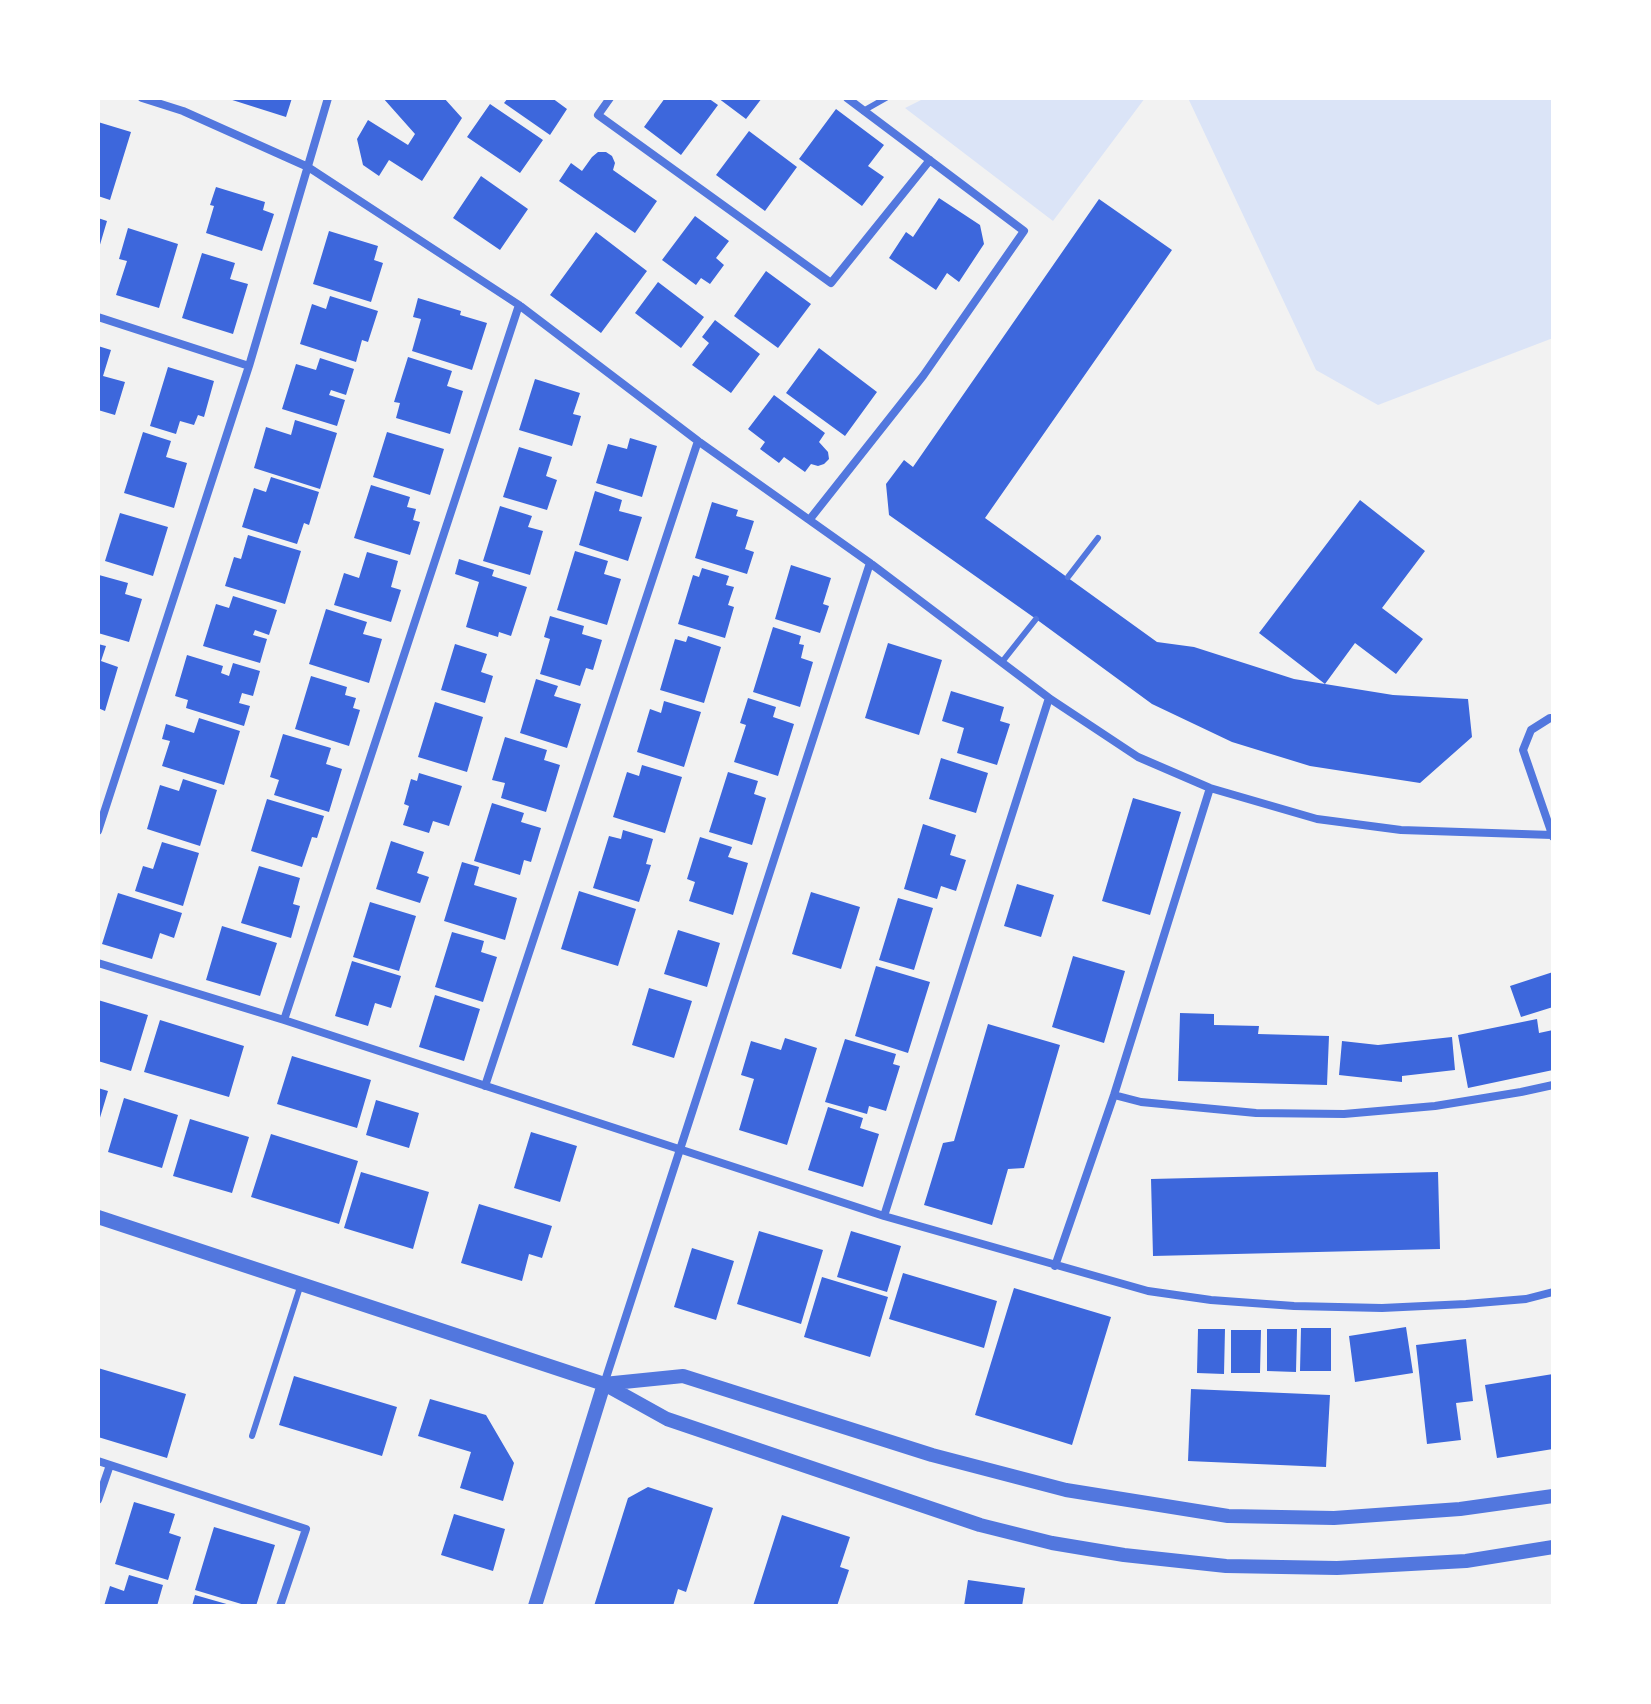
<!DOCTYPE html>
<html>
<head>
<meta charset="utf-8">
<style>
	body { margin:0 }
	#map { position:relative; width:1651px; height:1704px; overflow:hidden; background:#f2f2f2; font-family:"Open Sans",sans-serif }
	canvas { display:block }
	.frame { position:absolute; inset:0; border:100px solid #fff; pointer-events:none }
</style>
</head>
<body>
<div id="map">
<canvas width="1651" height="1704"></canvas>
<div class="frame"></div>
</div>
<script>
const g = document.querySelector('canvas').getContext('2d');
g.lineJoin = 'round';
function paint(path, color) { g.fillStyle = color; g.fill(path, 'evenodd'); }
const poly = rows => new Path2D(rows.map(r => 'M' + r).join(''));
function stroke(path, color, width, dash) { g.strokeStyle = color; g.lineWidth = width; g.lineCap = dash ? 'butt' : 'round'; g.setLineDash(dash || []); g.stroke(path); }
paint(poly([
	[925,98,1145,98,1053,221,905,108],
	[1188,98,1553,98,1553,338,1378,405,1316,370]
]), '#dbe4f7');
paint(poly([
	[226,98,292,98,286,117],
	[383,98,444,98,462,118,422,181,389,160,379,176,363,165,357,139,368,120,408,145,415,134],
	[508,98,552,98,567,109,550,135,504,103],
	[665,98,708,98,718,105,681,155,644,127],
	[718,98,762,98,746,119],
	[490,104,543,140,520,173,467,137],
	[836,109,884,145,868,166,884,177,862,206,799,159],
	[98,122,131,132,110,200,98,196],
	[749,131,797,167,765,211,716,175],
	[598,152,606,152,612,156,615,163,613,170,657,201,635,233,559,181,571,163,582,171,592,157],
	[481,176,528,209,500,250,453,218],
	[216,187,265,202,263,210,274,214,262,251,206,233,214,206,210,205],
	[939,198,980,225,984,244,959,282,947,273,936,290,889,258,906,232,913,237],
	[1099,199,1172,250,985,518,1157,642,1194,647,1294,679,1393,695,1468,699,1472,737,1420,783,1310,766,1232,742,1152,704,1036,619,889,515,886,484,904,460,913,467],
	[695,216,729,241,716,258,724,265,710,284,701,278,696,285,662,260],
	[98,218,107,221,99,248,98,248],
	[128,228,178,244,159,308,116,295,127,261,119,259],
	[329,231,378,246,374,260,383,263,371,302,313,284],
	[596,232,647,271,601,333,550,295],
	[202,253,235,263,230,279,248,284,233,334,182,318],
	[766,271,811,304,778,348,734,316],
	[658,282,704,317,681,348,635,313],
	[330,296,378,311,368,342,362,340,356,362,300,344,312,304,326,309],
	[418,298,461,311,460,315,487,323,472,370,412,351,421,319,413,317],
	[715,320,760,354,731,393,692,365,709,343,702,337],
	[98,346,111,350,103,376,125,382,115,415,98,410],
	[819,348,877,392,845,436,786,393],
	[408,357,452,371,447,386,463,391,450,434,396,418,400,403,394,402],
	[320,358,354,369,346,395,331,390,329,395,345,400,337,426,282,409,296,364,316,370],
	[168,367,214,381,204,417,198,415,194,425,180,421,176,434,150,426],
	[535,379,580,393,573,414,581,416,572,446,519,430],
	[774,395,825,433,819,442,828,452,829,459,824,464,818,466,811,464,805,472,784,457,779,463,760,449,765,442,748,429],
	[295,420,337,433,320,489,254,468,266,427,291,435],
	[143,432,171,441,166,457,187,463,174,508,124,493],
	[387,432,444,449,430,495,373,477],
	[630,438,657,446,642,497,596,483,608,444,627,449],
	[519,447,552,457,546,476,557,480,547,510,503,497],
	[271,477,319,492,309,525,304,523,297,544,242,527,254,488,266,492],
	[371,485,410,497,407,507,416,509,413,520,420,522,410,555,354,538],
	[595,491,622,500,619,511,642,517,628,561,579,545],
	[1360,500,1425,551,1382,608,1423,639,1396,674,1355,643,1325,684,1259,633],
	[712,502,738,510,736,516,754,521,745,549,754,552,747,574,695,558],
	[500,506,532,516,528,527,543,531,530,575,483,561],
	[120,513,168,527,153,576,105,561],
	[248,535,301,551,285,604,225,586,234,557,241,559],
	[575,551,608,561,604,574,621,579,607,625,557,610],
	[367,552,398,561,391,587,401,590,391,622,334,605,344,573,359,578],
	[459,559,494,570,492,576,527,587,511,636,499,632,498,637,466,627,479,582,455,574],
	[791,565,831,578,823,604,829,606,820,633,775,619],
	[702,568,729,576,726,585,734,587,728,605,734,607,725,638,678,624,693,575,699,577],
	[99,575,128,583,125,594,142,599,129,642,98,633],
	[233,596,277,610,269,635,255,630,253,635,267,639,260,663,203,646,216,604,229,608],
	[326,609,367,622,363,634,382,639,369,683,309,664],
	[550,616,584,626,582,634,602,640,593,670,586,668,580,686,540,674,550,639,544,637],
	[773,627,801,636,799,644,804,645,801,658,813,662,800,707,753,692],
	[688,636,721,647,704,703,660,690,675,639,686,642],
	[888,643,942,660,919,735,865,718],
	[98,644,106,646,101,661,118,667,105,711,98,708],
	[455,644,487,654,481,672,493,676,485,703,441,690],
	[187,655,223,666,221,673,229,676,233,663,260,671,253,696,242,693,239,703,250,706,244,726,186,708,188,700,175,696],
	[311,676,347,687,345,695,356,698,353,708,360,710,349,746,295,729],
	[536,679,558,686,554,696,581,704,567,748,520,733],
	[951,691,1004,707,1000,721,1010,724,997,765,957,753,964,728,942,721],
	[748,698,776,707,773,717,794,724,778,776,734,762,746,725,740,723],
	[664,701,701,712,684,767,637,752,650,709,661,713],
	[435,702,483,717,467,772,418,757],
	[199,718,240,731,224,785,162,766,170,741,162,739,166,724,194,733],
	[283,734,331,748,326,764,342,769,329,812,274,795,279,780,270,777],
	[505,737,547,750,544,760,560,765,546,812,501,798,505,783,492,780],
	[941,758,988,773,976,813,929,799],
	[642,765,682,777,665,833,613,817,627,772,639,776],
	[728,772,758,781,754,794,766,798,752,845,709,832],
	[419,773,462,786,449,826,433,821,429,833,403,825,409,806,404,804,411,779,417,781],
	[183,779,217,790,200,846,147,829,160,785,179,791],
	[1133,798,1181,812,1150,915,1102,901],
	[267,799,324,816,317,838,312,837,302,867,251,851],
	[492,803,524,813,521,822,541,828,531,862,524,860,520,875,474,861],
	[923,824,956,835,950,855,966,860,956,891,941,886,937,899,904,889],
	[623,830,653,839,646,864,651,865,639,902,593,888,609,836,621,839],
	[700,837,732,847,728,857,748,863,733,915,689,901,695,882,687,879],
	[391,841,424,852,417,873,429,877,420,903,376,889],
	[162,842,199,853,183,906,135,891,143,866,153,869],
	[462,862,479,867,474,885,517,898,505,940,444,921],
	[259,866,300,878,293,904,300,906,291,938,241,923],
	[1017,884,1054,895,1041,937,1004,926],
	[579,891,636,909,618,966,561,949],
	[811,892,860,907,841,969,792,954],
	[118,893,182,913,174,938,160,933,152,959,102,944],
	[898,898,933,908,914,970,879,960],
	[370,902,416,916,399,971,353,957],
	[222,926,277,943,260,996,206,980],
	[678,930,720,943,707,987,664,974],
	[452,932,484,941,481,952,497,957,483,1002,435,987],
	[1073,956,1125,971,1104,1043,1052,1027],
	[352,961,401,976,391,1008,375,1003,368,1026,335,1016],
	[876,966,930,982,908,1053,855,1036],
	[1553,972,1553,1007,1521,1017,1510,986],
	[649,988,692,1001,674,1058,632,1045],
	[435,995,480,1009,464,1061,419,1047],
	[98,1000,148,1015,131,1071,98,1061],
	[1180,1013,1214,1014,1214,1025,1259,1026,1258,1034,1329,1036,1327,1085,1178,1081],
	[1537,1019,1539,1033,1553,1030,1553,1070,1468,1088,1458,1035],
	[160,1020,244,1046,229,1097,144,1072],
	[988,1024,1060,1045,1024,1168,1008,1169,992,1225,924,1205,943,1143,954,1141],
	[1452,1037,1455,1070,1402,1076,1402,1082,1339,1075,1342,1041,1378,1045],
	[785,1038,817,1048,787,1145,739,1130,754,1079,741,1075,751,1041,781,1050],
	[845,1039,896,1054,893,1064,900,1066,886,1111,869,1106,867,1114,825,1102],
	[292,1056,371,1080,357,1128,277,1104],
	[98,1088,108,1091,99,1121,98,1121],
	[124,1098,178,1115,162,1168,108,1152],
	[376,1100,419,1113,409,1148,366,1135],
	[828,1107,863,1118,860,1128,879,1134,863,1187,808,1170],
	[190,1119,249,1137,232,1193,173,1176],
	[531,1132,577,1146,560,1202,514,1188],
	[271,1134,358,1161,339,1224,251,1197],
	[361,1172,429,1192,413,1249,344,1228],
	[1438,1172,1440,1249,1153,1256,1151,1179],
	[479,1204,552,1226,542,1258,529,1254,522,1281,461,1263],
	[759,1231,823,1250,801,1324,737,1304],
	[851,1231,901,1246,887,1292,837,1277],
	[692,1248,734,1261,716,1320,674,1307],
	[903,1273,997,1301,984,1348,889,1319],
	[822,1277,888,1297,870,1357,804,1337],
	[1014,1288,1111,1317,1072,1445,975,1415],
	[1406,1327,1413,1373,1355,1382,1349,1336],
	[1301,1328,1331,1328,1331,1371,1300,1371],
	[1198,1329,1225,1329,1224,1374,1197,1373],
	[1267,1329,1297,1329,1296,1372,1267,1371],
	[1231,1330,1261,1330,1260,1373,1231,1373],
	[1466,1339,1473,1401,1456,1403,1461,1440,1427,1444,1416,1345],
	[98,1368,186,1394,167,1458,98,1437],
	[1553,1374,1553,1449,1497,1458,1485,1385],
	[294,1376,397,1407,382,1456,279,1425],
	[1191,1389,1330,1395,1326,1467,1188,1461],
	[430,1399,486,1415,514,1463,503,1501,460,1488,471,1452,418,1436],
	[648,1487,713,1508,686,1592,678,1589,673,1606,594,1606,628,1498],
	[134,1502,175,1514,169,1533,181,1537,168,1580,115,1564],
	[454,1514,505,1529,493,1571,441,1555],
	[782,1515,850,1537,840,1567,849,1570,837,1606,753,1606],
	[214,1527,275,1545,256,1606,248,1606,195,1590],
	[129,1575,163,1585,157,1606,104,1606,110,1586,124,1591],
	[968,1580,1025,1588,1022,1606,964,1606],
	[195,1595,230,1605,230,1606,192,1606]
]), '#3d67dc');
stroke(poly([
	[863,111,886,98],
	[1068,577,1098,538],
	[1002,662,1036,619],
	[252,1436,301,1284]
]), '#5277de', 6);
stroke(poly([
	[142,98,183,111,308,167,519,305,698,441,870,563,1049,698,1138,757,1210,788,1317,819,1401,830,1552,835],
	[610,98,598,115,831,283,930,160],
	[98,317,249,366],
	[810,519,923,376,1024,231,847,98],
	[1553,718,1550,718,1531,730,1523,750,1553,837],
	[98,831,249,366,328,98],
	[98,963,284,1020,884,1216,1148,1291,1211,1300,1294,1306,1382,1308,1466,1304,1526,1299,1553,1292],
	[284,1020,519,305],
	[485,1086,698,441],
	[1114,1095,1141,1102,1256,1113,1344,1114,1435,1106,1521,1092,1553,1085],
	[884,1216,1049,698],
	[1055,1266,1114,1095,1210,788],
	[604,1384,870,563],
	[98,1461,306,1529,280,1606],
	[98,1500,110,1465]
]), '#5277de', 8);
stroke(poly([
	[98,1217,604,1384,667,1419,980,1525,1052,1543,1124,1555,1226,1566,1337,1568,1466,1561,1553,1547],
	[604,1384,683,1376,932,1455,1066,1490,1228,1516,1334,1518,1460,1509,1553,1496],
	[535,1606,604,1384]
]), '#5277de', 14);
</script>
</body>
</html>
